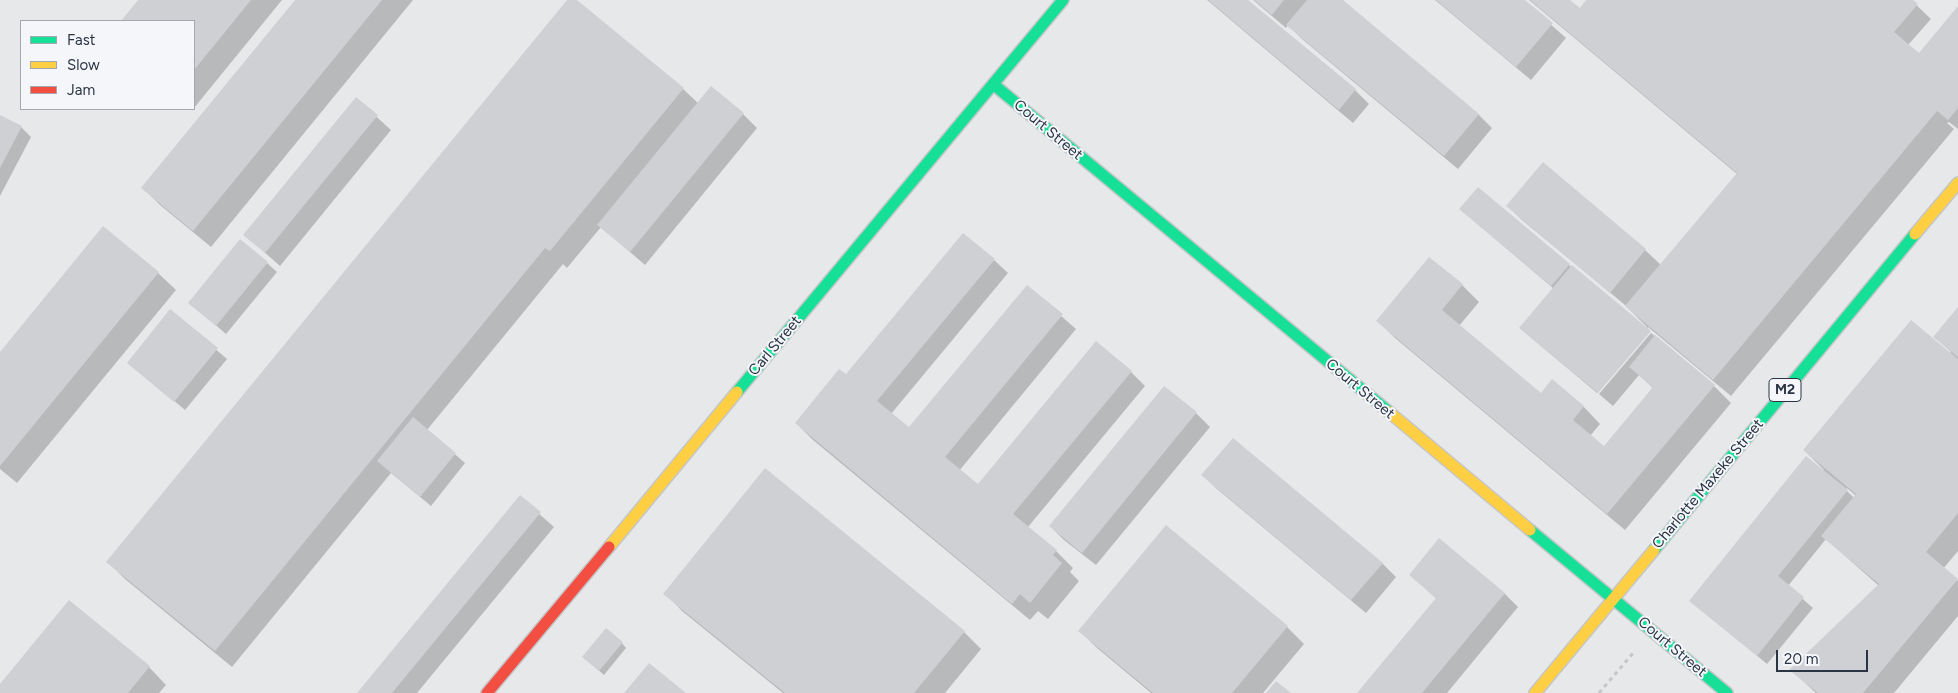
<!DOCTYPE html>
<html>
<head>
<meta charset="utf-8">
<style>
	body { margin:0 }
	#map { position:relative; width:1958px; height:693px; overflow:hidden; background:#e6e8ea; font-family:Figtree,sans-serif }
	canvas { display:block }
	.legend { position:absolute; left:20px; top:20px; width:175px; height:90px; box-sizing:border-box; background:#f4f6f9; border:1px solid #a4a8b1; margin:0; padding:6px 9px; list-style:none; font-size:15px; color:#2b3445 }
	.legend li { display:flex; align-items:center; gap:10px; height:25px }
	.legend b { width:25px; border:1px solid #a4a8b1 }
	.scale { position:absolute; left:1776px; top:650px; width:92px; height:22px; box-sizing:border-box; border:2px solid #2b3445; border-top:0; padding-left:6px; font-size:15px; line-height:18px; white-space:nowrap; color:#2b3445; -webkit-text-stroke:4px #f4f6f9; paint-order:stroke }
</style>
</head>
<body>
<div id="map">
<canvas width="1958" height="693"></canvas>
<ul class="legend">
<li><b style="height:6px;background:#16e098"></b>Fast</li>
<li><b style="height:6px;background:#ffcf43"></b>Slow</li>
<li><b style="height:6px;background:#f24e42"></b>Jam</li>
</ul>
<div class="scale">20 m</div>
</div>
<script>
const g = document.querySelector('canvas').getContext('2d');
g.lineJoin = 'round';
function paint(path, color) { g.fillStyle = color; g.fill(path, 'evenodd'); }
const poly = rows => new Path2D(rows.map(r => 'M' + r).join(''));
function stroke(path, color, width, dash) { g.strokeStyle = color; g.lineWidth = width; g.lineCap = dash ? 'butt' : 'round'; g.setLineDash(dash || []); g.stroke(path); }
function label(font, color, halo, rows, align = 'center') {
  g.font = font + ' Figtree,sans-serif'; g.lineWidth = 4; g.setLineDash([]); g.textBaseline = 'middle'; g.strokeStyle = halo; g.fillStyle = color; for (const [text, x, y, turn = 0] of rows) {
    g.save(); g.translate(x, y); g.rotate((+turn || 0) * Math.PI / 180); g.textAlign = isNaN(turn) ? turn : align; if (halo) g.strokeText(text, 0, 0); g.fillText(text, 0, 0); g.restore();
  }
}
paint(poly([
	[140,0,282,0,194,108,194,21,123,21],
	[296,0,413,0,211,247,160,205,142,187],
	[568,0,575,0,683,89,698,103,743,114,757,128,645,265,601,227,567,268,563,264,427,430,465,463,431,506,391,473,232,667,125,579,108,562],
	[1207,0,1247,0,1355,90,1369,104,1353,123],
	[1253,0,1341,0,1478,114,1492,128,1458,169,1302,39,1288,25,1286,28],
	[1435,0,1523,0,1566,38,1531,80],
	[1529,0,1568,0,1579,10,1587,0,1911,0,1931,19,1908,45,1919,55,1958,8,1958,129,1949,122,1947,123,1954,129,1731,396,1648,327,1647,329,1649,331,1597,393,1535,341,1521,328,1554,289,1460,209,1569,265,1645,328,1647,327,1625,305,1522,220,1508,206,1645,250,1661,265,1737,174],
	[357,99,391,130,280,266,245,235],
	[0,116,21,127,31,137,0,196],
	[103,228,158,273,176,290,17,483,0,469,0,354],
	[994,260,1008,273,891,414,914,433,1028,287,1076,329,959,471,984,491,1131,372,1145,386,1028,527,1056,551,1073,568,1070,572,1079,581,1048,619,1038,611,1030,620,813,440,796,423,852,382],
	[267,263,277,272,226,334,190,303],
	[1462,285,1479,302,1459,326,1541,395,1583,406,1600,424,1590,436,1604,448,1653,388,1639,375,1613,406,1599,394,1651,333,1714,386,1731,403,1625,530,1395,338,1378,321],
	[1958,309,1958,551,1943,569,1958,581,1958,616,1894,693,1816,693,1791,670,1879,586,1826,539,1788,586,1813,608,1767,664,1691,601,1824,470,1804,450,1949,354,1951,352,1935,337],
	[1847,488,1856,496,1854,498,1846,490],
	[171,311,227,359,185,410,128,362],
	[1196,413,1210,427,1096,565,1064,540,1050,526],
	[1203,475,1382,563,1396,577,1366,613,1217,489],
	[520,497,554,527,417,693,359,693],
	[1439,540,1505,594,1518,607,1447,693,1358,693,1437,599,1410,575],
	[665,593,964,632,981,649,945,693,783,693,682,611],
	[69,602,149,667,166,685,159,693,0,693,0,686],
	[1287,627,1304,644,1263,693,1151,693,1097,648,1080,631],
	[622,643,626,648,604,675,589,662]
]), '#0003');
paint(poly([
	[138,0,251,0,194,70,194,21,121,21],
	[295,0,382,0,193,231,141,188],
	[567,0,577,0,684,88,550,251,545,248,215,651,106,562],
	[1208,0,1248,0,1356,89,1339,110],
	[1254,0,1284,0,1272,15],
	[1307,0,1343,0,1479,114,1444,156,1286,25],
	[1436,0,1525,0,1553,23,1516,67],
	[1530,0,1570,0,1580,8,1586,0,1913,0,1918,4,1894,32,1919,53,1958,6,1958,108,1948,120,1937,111,1713,380,1625,306,1737,173],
	[711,86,744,113,630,252,597,225],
	[356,97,378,115,265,253,243,235],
	[0,115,22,126,0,168],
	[1543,162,1646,249,1610,293,1506,206],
	[1478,187,1570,264,1551,286,1459,209],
	[103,226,159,272,0,466,0,352],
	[963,233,995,259,877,401,909,427,1027,285,1063,314,945,457,978,484,1096,341,1132,371,1013,514,1057,550,1053,555,1062,563,1030,603,1020,594,1012,604,795,423,839,369,846,374],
	[240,239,268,262,216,326,188,303],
	[1429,257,1463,284,1442,310,1541,393,1552,379,1584,406,1573,420,1604,446,1653,387,1629,367,1655,335,1715,385,1607,514,1376,321],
	[1572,265,1651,331,1598,393,1519,328],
	[1958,307,1958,357,1933,337],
	[170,309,218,348,174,402,127,363],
	[1911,320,1958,359,1958,513,1926,552,1958,579,1863,693,1818,693,1789,670,1879,584,1821,536,1856,494,1803,450],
	[1164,386,1197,412,1082,553,1049,526],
	[413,417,456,453,420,497,377,461],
	[1233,438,1383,563,1351,600,1201,475],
	[1806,456,1848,490,1778,576,1804,597,1757,656,1689,601],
	[765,468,965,631,914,693,785,693,663,594],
	[520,495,541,512,392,693,357,693],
	[1166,525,1288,626,1232,693,1153,693,1078,631],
	[1439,538,1505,593,1422,693,1357,693,1436,598,1409,575],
	[69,600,150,666,128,693,0,693,0,684],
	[606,628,623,642,599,671,582,657],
	[649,663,686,693,624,693],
	[1276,681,1291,693,1266,693]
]), '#ced0d3');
const fast = poly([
	[993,84,1389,412],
	[737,392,1063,0],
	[1530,530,1727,693],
	[1654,550,1915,234]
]);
const slow = poly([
	[1915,234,1958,183],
	[1389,412,1530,530],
	[609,547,737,392],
	[1535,693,1654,550]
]);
const jam = poly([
	[487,693,609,547]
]);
stroke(fast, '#c4c6c8', 14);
stroke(slow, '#c4c6c8', 14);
stroke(jam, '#c4c6c8', 14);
stroke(poly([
	[1599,693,1634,652]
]), '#c5c6ca', 3, [4, 4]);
stroke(fast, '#16e098', 11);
stroke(slow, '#ffcf43', 11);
stroke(jam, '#f24e42', 11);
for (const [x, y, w] of [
	[1785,390,32]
]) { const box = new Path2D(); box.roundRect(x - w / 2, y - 11.5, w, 23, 4); g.fillStyle = '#f4f6f9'; g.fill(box); stroke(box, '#2b3445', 1); }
label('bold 14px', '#2b3445', null, [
	["M2",1785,390]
]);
label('15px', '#2b3445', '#f4f6f9', [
	["Court Street",1048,130,40],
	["Carl Street",775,346,-50],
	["Court Street",1360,389,40],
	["Charlotte Maxeke Street",1708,484,-50],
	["Court Street",1672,647,40]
]);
</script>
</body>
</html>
